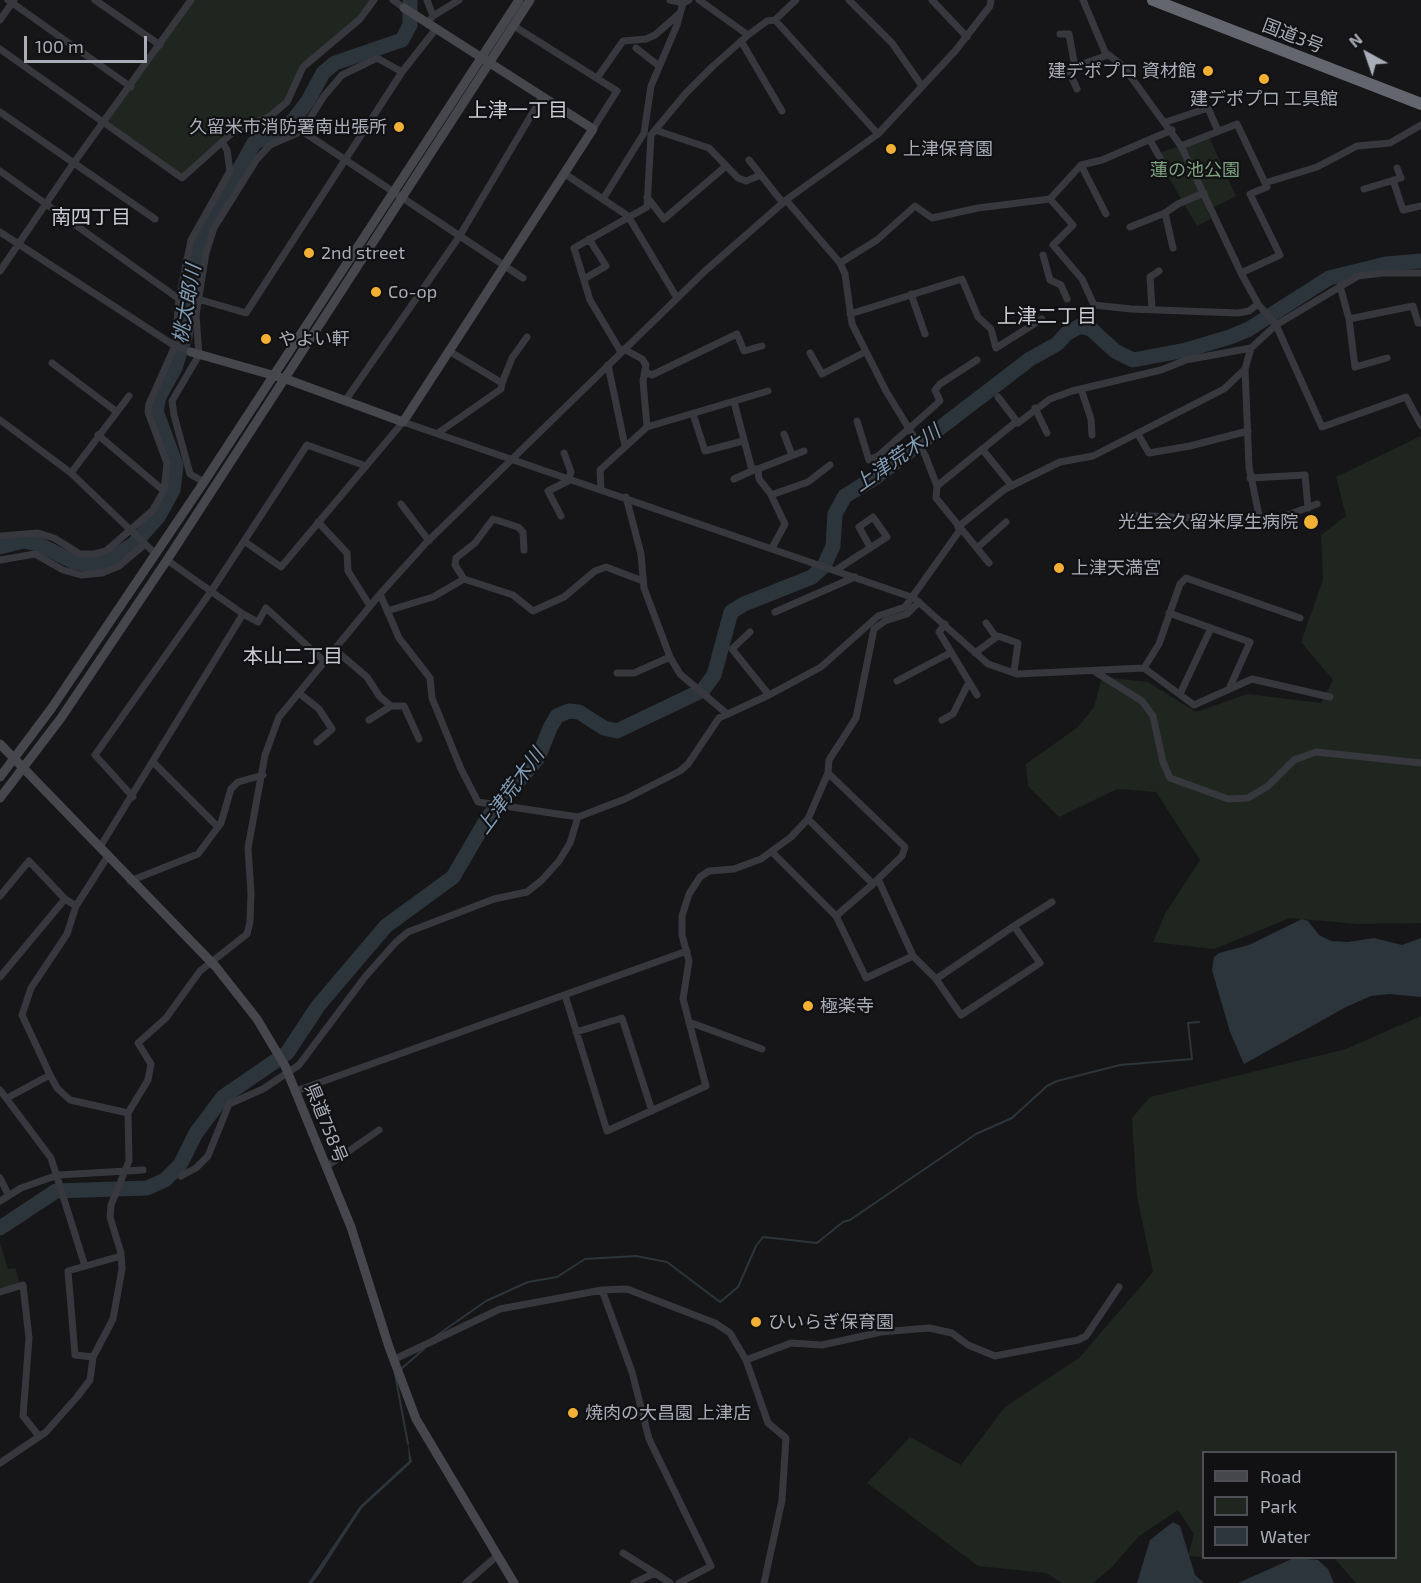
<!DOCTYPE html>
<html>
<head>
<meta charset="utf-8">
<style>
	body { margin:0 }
	#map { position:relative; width:1421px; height:1583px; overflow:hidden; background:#161618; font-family:"Exo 2",sans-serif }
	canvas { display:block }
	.legend { position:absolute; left:1202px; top:1451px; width:195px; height:108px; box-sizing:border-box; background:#111113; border:2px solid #4d4f55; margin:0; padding:8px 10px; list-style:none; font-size:18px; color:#a8adb8 }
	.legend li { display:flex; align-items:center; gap:12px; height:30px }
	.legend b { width:30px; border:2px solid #4d4f55 }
	.north { position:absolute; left:1337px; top:24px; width:60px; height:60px; -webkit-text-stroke:4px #111113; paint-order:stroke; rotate:320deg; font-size:16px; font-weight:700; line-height:24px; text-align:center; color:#a8adb8 }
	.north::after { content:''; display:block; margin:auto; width:21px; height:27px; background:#a8adb8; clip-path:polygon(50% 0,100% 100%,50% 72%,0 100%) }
	.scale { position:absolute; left:24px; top:36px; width:123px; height:27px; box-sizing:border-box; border:3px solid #a8adb8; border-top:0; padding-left:8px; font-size:18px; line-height:21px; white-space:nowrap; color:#a8adb8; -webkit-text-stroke:4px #111113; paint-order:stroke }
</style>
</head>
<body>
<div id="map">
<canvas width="1421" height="1583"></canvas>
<ul class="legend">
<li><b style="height:8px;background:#45474d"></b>Road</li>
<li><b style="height:16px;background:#1e261f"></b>Park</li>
<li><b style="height:16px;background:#2c353c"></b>Water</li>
</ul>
<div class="north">N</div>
<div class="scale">100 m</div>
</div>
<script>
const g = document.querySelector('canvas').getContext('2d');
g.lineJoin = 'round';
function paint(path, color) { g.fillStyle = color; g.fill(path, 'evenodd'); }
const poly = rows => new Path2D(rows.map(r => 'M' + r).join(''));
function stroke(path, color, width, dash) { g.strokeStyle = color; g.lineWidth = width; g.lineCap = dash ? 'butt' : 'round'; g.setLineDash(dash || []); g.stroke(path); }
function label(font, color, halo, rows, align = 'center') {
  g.font = font + ' "Exo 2","Noto Sans JP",sans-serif'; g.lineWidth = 4.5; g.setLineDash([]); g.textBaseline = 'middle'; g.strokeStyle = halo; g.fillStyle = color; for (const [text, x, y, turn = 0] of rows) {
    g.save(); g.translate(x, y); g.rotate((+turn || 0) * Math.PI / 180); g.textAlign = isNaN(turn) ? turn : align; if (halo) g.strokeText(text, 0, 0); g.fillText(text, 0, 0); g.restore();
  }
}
paint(poly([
	[192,0,374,0,360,19,303,67,287,102,269,117,240,128,182,178,104,122],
	[1209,137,1236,196,1207,211,1211,219,1197,226,1155,154],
	[1421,436,1421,923,1358,924,1290,918,1214,949,1153,942,1165,914,1200,860,1156,792,1117,789,1059,817,1028,786,1026,764,1078,727,1094,707,1102,677,1148,682,1196,712,1247,694,1321,703,1333,680,1301,642,1323,580,1321,535,1346,516,1336,477],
	[1421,1016,1421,1583,1356,1583,1334,1558,1396,1558,1396,1452,1204,1452,1203,1557,1188,1556,1194,1534,1178,1510,1139,1536,1113,1566,1093,1583,1062,1583,1046,1573,978,1566,867,1483,910,1437,961,1465,1005,1407,1079,1358,1153,1272,1137,1196,1132,1118,1150,1097,1346,1049],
	[0,1243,8,1269,15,1268,20,1283,0,1288]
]), '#1e261f');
paint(poly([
	[1302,919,1308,921,1319,935,1331,941,1348,942,1374,938,1402,945,1421,938,1421,997,1389,994,1371,996,1346,1007,1244,1064,1230,1032,1212,970,1214,957,1219,953,1249,945],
	[408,1443,412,1462,362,1508,320,1573,312,1583,308,1583,360,1506,409,1461],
	[1173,1522,1180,1526,1195,1575,1204,1583,1137,1583,1150,1540],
	[1294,1558,1318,1560,1328,1569,1334,1583,1238,1583]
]), '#2c353c');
stroke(poly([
	[436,1336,486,1301,528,1282,557,1277,585,1259,636,1256,667,1262,720,1302,738,1287,756,1246,763,1237,817,1243,843,1222,850,1220,976,1134,1012,1118,1047,1086,1057,1081,1120,1065,1192,1059,1188,1023,1199,1022],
	[401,1369,424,1349],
	[395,1374,408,1444]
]), '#2c353c', 2);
stroke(poly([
	[0,547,23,541,38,544,74,562,88,565,105,562,134,544,158,517,173,490,176,465,156,411,159,397,175,368,185,337,198,244,254,143,279,131,291,123,308,101,323,73,335,63,402,40,410,25,410,0],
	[0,1228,56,1191,147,1188,165,1180,180,1165,196,1133,223,1097,287,1053,318,1006,386,926,453,877,488,817,538,758,550,728,557,716,569,711,579,712,604,728,617,731,703,690,714,675,731,612,744,604,812,577,824,566,833,546,835,514,845,496,876,477,1030,359,1057,344,1066,334,1080,326,1091,329,1115,351,1133,360,1186,350,1230,337,1249,329,1329,278,1386,264,1421,261]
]), '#2c353c', 15);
stroke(poly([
	[8,0,131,87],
	[95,0,160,45],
	[393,0,404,8],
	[427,0,433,16],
	[670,0,683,3,689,0],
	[699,0,748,35],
	[849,0,892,43,922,86],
	[932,0,967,37],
	[1083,0,1105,52,1123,66,1181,146,1241,273,1258,304,1276,325,1322,427,1406,397,1421,425],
	[0,20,14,0],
	[775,20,878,134],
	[427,24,433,16,459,0],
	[514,26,617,91,593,129],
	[1060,34,1069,34,1075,67],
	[741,41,782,111],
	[636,48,659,66],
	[0,49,182,178,231,134,240,128,269,117,287,102,303,67,360,19,374,0],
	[597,78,623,41,646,39,655,35,679,14],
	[1077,89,1068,69,1108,55],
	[0,112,155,219],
	[1166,122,1208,108,1218,131],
	[655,130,709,148,738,178,746,181,761,175],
	[302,131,523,278],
	[1150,140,1165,167,1165,174],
	[1181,146,1237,124,1267,187,1250,194,1280,255,1241,273],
	[749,160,783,203],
	[1081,165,1106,214],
	[0,171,179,299],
	[565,174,628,216,677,298],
	[1393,180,1403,210,1421,206],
	[1265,183,1317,167,1357,146,1390,143,1421,125],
	[1364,189,1401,178,1397,168],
	[647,197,664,219,726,166],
	[603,199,644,133,651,86,677,25,683,3],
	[1050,199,1073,225,1053,245,1082,279,1094,305,1131,309,1238,313,1249,311,1258,304],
	[786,200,840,263,845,274,852,324,886,391,925,455,937,486,936,498,989,563],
	[1130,227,1165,213],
	[0,232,175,346,149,404,148,412,167,463,164,491,152,511,106,551,94,554,80,554,54,538,38,533,0,536],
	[1173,248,1165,213,1178,204,1204,193],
	[1043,255,1050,280,1061,285,1067,299],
	[840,263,877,240,915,206,932,218,978,208,1050,199,1081,165,1102,160,1172,130],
	[0,271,73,164,191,0],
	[584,279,606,266,589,239],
	[1340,286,1349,319,1413,306,1418,323,1421,323],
	[911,294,925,334],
	[198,299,246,313,402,72,435,30],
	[1152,309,1150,277,1159,271],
	[850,314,962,279,978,317,991,329,996,348,1042,319],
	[1349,319,1355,367,1387,358],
	[624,349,642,359,646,365,643,381,647,427],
	[191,352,175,346,179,299,191,240,230,171,227,150,222,142],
	[621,352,590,300,574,248,647,207,651,135,686,93,712,67,748,35,767,21,775,20,796,0],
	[810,353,822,374,865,352],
	[52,363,117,412],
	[608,365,625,446],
	[1245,369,1249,467,1261,525,1317,504],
	[646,372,652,375,737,334,744,351,762,346],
	[502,383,512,358,527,337],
	[1081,389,1091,419,1092,435],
	[998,397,1018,423,1050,399,1072,391,1161,370,1186,360,1251,348,1276,325,1358,276,1383,273,1421,273],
	[345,401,459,237,542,97],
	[734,402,752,470],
	[1035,408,1047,433],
	[693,414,705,451,743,441],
	[0,420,71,473,145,544],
	[857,421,869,460,878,456,940,401,935,390,940,384,977,360],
	[438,433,501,389,502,383,449,351],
	[784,434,792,455],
	[98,435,164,491],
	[1139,436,1149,453,1190,446,1248,431],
	[982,449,1012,486],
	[71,473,129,396],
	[1250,478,1305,475,1308,508],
	[734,479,756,469],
	[204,482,190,474,174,415,172,401,199,355,196,315,206,253,214,228,257,159,270,145,302,131,324,96,342,75,377,58,402,72],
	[937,486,1017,421],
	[601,490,600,470,647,427,768,391],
	[771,495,808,482,830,465],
	[626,497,641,554,644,588,670,657,680,674,726,713],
	[401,504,429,541],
	[1129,515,1260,521],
	[561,516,548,491,568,481,571,472,564,453],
	[318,522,347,553,348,571,370,606],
	[958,527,1005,489,1060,462,1093,456,1224,389,1245,369,1251,348],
	[244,541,281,567,403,422,914,598,988,664,1017,674,1144,668,1194,705,1252,679,1330,697],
	[772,548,785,524,770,493,759,479,758,469,804,451],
	[977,548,1006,522],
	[0,560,35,554,63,570,81,575,102,573,119,566,145,544,156,554],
	[167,560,243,614,258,622,266,608,325,662],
	[836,570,887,537,873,517,859,527,870,547],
	[464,579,455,565,456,558,475,543,493,519,518,527,523,532,524,550],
	[380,594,399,638,430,678,432,698,461,769,478,802,578,817,625,799,680,771,688,764,719,718,769,695,821,667,878,616,905,607,960,530],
	[387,611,433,597,464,579,513,595,533,611,564,597,595,571,606,567,643,581],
	[775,612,855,577],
	[1169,613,1250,642,1229,689],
	[986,623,996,637],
	[945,624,939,632,977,695],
	[750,632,732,649,769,695],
	[334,649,367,677,380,697,391,706,369,720],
	[975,653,998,636,1018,643,1014,672],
	[1144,668,1159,644,1180,584,1186,578,1300,618],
	[1094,671,1142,701,1153,716,1163,762,1170,778,1228,799,1248,798,1268,786,1294,760,1316,752,1421,763],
	[617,673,634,673,670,657],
	[897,681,950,653],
	[299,693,319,709,332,729,317,742],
	[1180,694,1211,628],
	[391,706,404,706,419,739],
	[942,720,953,714,968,684],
	[154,763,218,827],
	[828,773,905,847,902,856,878,879,913,956,936,979],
	[133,797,95,755,212,590,307,445,366,466],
	[808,819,873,884,878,879],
	[100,847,243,614],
	[772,852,836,916,866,978,913,956],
	[108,856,76,906,67,934,31,988,22,1015,50,1075,57,1088,70,1100,128,1113],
	[130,881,198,854,221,823,231,789,238,782,263,775],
	[0,896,29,861,65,899,76,906],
	[836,916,873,884],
	[1014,926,1040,963,961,1015,936,979,1014,926],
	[1014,926,1052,902],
	[0,977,65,899],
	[565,995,607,1131,706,1086,683,999,689,961,682,935,682,916,689,894,700,877,709,871,734,869,761,859,791,837,808,819,828,773,829,760,856,718,874,629,885,621,907,614,919,602],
	[689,1022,762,1049],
	[576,1032,622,1018,652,1111],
	[0,1090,51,1158,85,1266],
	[296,1091,687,951],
	[7,1098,50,1075],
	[326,1167,379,1130],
	[181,1176,196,1168,208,1156,229,1104,263,1089,299,1065,365,977,396,942,408,932,494,899,527,892,542,880,559,861,570,843,578,817],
	[0,1178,8,1194],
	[0,1201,21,1188,58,1175,143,1170],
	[602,1290,632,1372,649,1439,711,1566,679,1583],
	[0,1292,23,1285,29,1338,23,1416,39,1436],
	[93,1357,75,1355,68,1271,121,1256],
	[395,1359,500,1309,602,1290,627,1289,715,1323,730,1333,746,1360,768,1423,786,1438,782,1500,764,1583],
	[746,1360,791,1343,822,1345,881,1332,929,1328,952,1333,968,1345,995,1356,1078,1340,1086,1336,1119,1287],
	[0,1463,46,1432,77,1397,90,1380,93,1357,113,1319,122,1269,121,1253,110,1217,111,1205,129,1161,128,1113,148,1080,151,1064,138,1043,166,1018,200,971,247,934,250,922,251,893,248,848,265,755,279,717,380,594,426,543,705,271,786,200,878,134,956,50,990,6,991,0],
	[623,1553,655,1573],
	[466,1583,498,1555],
	[634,1583,655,1573,670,1583]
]), '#37383d', 7);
stroke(poly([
	[191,352,286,379,403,422,593,129,404,8],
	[0,744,216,967,257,1019,285,1066,351,1227,389,1347,416,1419,514,1583],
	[0,777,51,709,204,482,519,0],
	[0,798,61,718,167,560,530,0]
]), '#45474d', 9);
stroke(poly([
	[1153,0,1421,104]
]), '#63666e', 12);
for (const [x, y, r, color] of [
	[1208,71,6,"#f2b134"],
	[1264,79,6,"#f2b134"],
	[399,127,6,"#f2b134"],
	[891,149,6,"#f2b134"],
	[309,253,6,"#f2b134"],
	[376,292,6,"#f2b134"],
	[266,339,6,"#f2b134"],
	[1311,522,8,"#f2b134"],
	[1059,568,6,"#f2b134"],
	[808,1006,6,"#f2b134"],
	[756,1322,6,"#f2b134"],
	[573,1413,6,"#f2b134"]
]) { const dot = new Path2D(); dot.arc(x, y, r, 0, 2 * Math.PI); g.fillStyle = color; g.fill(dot); stroke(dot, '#111113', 2); }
label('18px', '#a8adb8', '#111113', [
	["国道3号",1293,36,21],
	["県道758号",326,1123,68]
]);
label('18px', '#a8adb8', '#111113', [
	["建デポプロ 資材館",1196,71,"right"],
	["建デポプロ 工具館",1264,99,"center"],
	["久留米市消防署南出張所",387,127,"right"],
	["上津保育園",903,149],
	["2nd street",321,253],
	["Co-op",388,292],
	["やよい軒",278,339],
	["光生会久留米厚生病院",1298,522,"right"],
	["上津天満宮",1071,568],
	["極楽寺",820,1006],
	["ひいらぎ保育園",768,1322],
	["焼肉の大昌園 上津店",585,1413]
], 'left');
label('18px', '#7fa381', '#111113', [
	["蓮の池公園",1195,170]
]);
label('20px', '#c9ccd4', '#111113', [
	["上津一丁目",518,110],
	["南四丁目",91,217],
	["上津二丁目",1047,316],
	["本山二丁目",293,656]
]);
label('italic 20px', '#7f9bb3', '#111113', [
	["桃太郎川",187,304,-80],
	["上津荒木川",897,458,-35],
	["上津荒木川",510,791,-54]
]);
</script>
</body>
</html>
